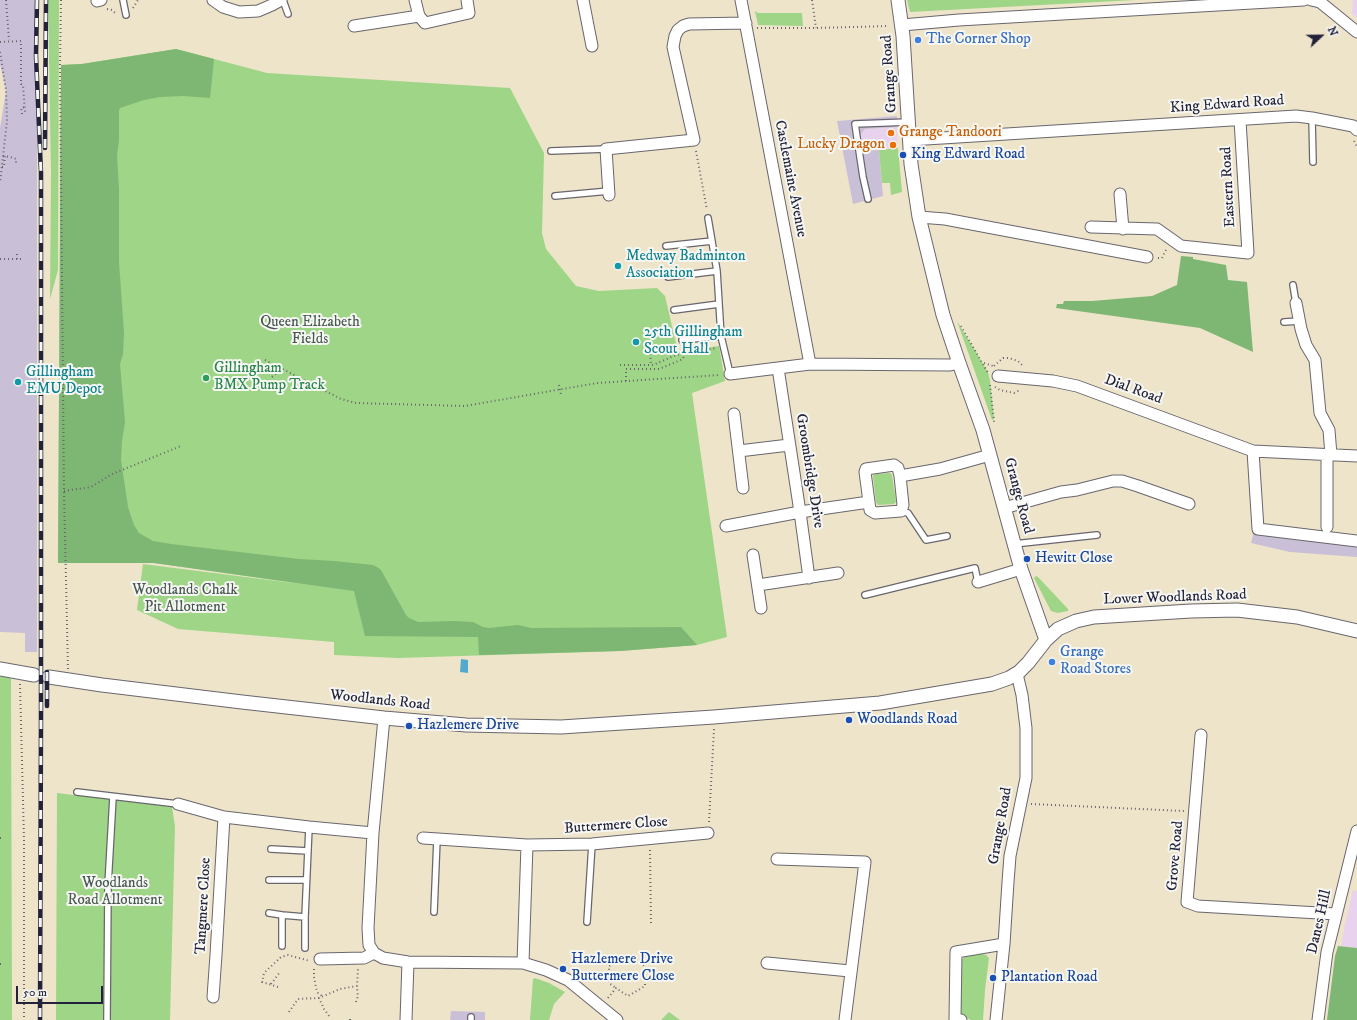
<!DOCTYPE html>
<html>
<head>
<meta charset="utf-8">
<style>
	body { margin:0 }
	#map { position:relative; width:1357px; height:1020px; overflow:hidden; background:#eee4ca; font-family:"IM FELL DW Pica",serif }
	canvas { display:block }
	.north { position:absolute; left:1301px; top:16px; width:40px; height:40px; -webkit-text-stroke:3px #f6f6f2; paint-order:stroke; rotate:68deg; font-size:11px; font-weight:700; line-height:16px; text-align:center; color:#22223b }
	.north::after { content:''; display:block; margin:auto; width:14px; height:18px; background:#22223b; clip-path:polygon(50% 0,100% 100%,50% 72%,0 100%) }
	.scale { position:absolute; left:16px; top:986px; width:87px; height:18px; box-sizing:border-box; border:2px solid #22223b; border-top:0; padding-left:5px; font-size:12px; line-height:14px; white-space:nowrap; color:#22223b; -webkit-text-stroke:3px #f6f6f2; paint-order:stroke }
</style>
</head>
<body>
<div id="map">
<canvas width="1357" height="1020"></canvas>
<div class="north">N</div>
<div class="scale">50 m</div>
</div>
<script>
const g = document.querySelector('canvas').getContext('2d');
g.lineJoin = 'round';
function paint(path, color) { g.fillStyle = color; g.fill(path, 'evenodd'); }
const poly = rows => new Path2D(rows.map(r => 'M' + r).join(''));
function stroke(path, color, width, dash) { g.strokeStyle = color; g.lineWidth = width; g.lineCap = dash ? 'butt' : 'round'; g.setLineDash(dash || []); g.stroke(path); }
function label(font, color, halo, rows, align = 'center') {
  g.font = font + ' "IM FELL DW Pica",serif'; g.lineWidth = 4; g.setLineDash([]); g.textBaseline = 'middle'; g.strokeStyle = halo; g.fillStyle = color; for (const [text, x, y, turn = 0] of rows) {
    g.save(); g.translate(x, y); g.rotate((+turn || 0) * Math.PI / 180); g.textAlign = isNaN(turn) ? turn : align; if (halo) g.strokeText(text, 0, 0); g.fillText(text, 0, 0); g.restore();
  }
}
paint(poly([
	[1353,0,1357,0,1357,18,1352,14],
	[897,127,898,148,861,151,860,135,865,129],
	[1353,890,1357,891,1357,948,1341,946,1345,924]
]), '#e9d2ee');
paint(poly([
	[0,0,37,0,37,652,25,652,25,633,0,632,0,128,6,91,0,64],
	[897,116,897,127,865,129,860,135,861,151,879,150,883,196,853,204,837,121],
	[1254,531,1296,540,1357,545,1357,557,1290,552,1251,543],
	[451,1011,485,1012,485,1020,450,1020]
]), '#c9bfd7');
paint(poly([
	[48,0,59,0,58,270,50,299,51,172],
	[907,0,1135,0,910,12],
	[755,11,758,13,802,13,803,26,758,25],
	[176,49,267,73,510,88,544,153,542,233,546,249,576,286,599,291,657,288,665,296,678,352,719,346,725,381,692,393,727,637,697,645,620,651,398,658,334,655,334,642,178,629,137,610,143,564,301,584,154,563,58,563,61,65,82,64],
	[898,148,902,192,891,195,890,183,882,183,879,150],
	[957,321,988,372,990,381,994,419,992,420],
	[890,473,892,475,896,502,894,504,878,505,876,502,873,476,875,474],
	[1036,576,1038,577,1068,609,1068,611,1058,613,1051,611,1034,578],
	[0,676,11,678,12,1020,0,1020],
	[57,793,172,807,175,826,170,1020,56,1020],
	[978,953,986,955,989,958,985,990,983,1020,971,1020,960,1015,958,1009,962,960,965,956],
	[535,978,549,983,565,992,554,1004,549,1020,530,1020,533,979],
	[669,1012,680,1020,661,1020]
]), '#9ed587');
paint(poly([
	[176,49,214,59,210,98,183,96,160,97,144,100,120,108,119,111,119,140,117,155,119,189,119,262,124,333,123,354,120,364,125,422,122,441,121,460,128,507,134,525,139,533,153,541,171,544,299,559,334,561,373,565,377,567,381,570,406,615,409,618,418,622,454,621,473,622,483,627,489,628,518,625,531,628,681,627,697,645,620,651,479,655,478,637,365,636,354,591,154,563,58,563,61,65,82,64],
	[1181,256,1193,257,1193,259,1226,265,1228,280,1247,282,1253,352,1200,328,1056,308,1057,304,1063,304,1064,301,1092,301,1152,296,1177,285],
	[1338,946,1357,948,1357,1020,1327,1020,1335,956]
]), '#7eb674');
paint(poly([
	[461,659,468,660,468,673,460,672]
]), '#51aace');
const service = poly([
	[123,0,126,15],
	[283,0,288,14],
	[1312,118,1313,162],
	[551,151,606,149],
	[555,196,609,191],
	[868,199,863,177,855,124,909,122],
	[708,218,717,271,721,336,730,374],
	[666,246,712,241],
	[668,277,717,271],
	[1293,285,1296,303],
	[674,310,719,304],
	[1284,322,1300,321],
	[682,340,721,336],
	[901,511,908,513,926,540,947,536],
	[1014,544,1097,535],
	[865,595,975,568,978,582],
	[77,792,178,804],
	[271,849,308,851],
	[269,880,306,880],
	[434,912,437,839],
	[269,913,282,915],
	[587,922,592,844],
	[282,946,282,915,305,917],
	[305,948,305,917,309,827],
	[107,1020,108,885,113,797],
	[471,1020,471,1017]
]);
const minor = poly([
	[213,0,223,7,239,12,258,11,272,5,281,0],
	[415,0,419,16,425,23,469,13,467,0],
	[583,0,592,46],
	[741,0,810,364],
	[1311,0,1320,2,1357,32],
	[97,1,101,0],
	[902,25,959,20,1304,0],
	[354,26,419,16],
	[910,140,1296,116,1312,118,1353,126,1357,130],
	[1120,194,1123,229],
	[609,195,606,149,694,140,673,47,675,36,678,30,683,26,689,24,746,23],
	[919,217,945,219,1147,257],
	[1091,227,1157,229,1181,246,1248,253,1240,120],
	[1296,303,1301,329,1306,345,1315,360,1320,413,1329,430,1331,455],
	[778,368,800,512,809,578],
	[730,374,810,364,950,365,959,363],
	[998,376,1053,381,1077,386,1253,451,1357,456],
	[734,414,743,488],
	[739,451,789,445],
	[1253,451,1258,529,1357,541],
	[1327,455,1327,527],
	[869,502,865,472,866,469,894,465,898,468,900,476],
	[1004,508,1061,492,1077,490,1113,481,1122,481,1138,486,1189,504],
	[726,526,800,512,869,502,870,510,875,513,901,511,903,505,900,476,940,469,990,455],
	[753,555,761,608],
	[978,582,1021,569],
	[758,585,838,573],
	[384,718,373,833,368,928,369,945,374,953,383,958,408,962,523,963,546,970,568,980,617,1020],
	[1201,735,1187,902,1198,906,1336,914],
	[178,804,224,817,309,827,373,833],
	[423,838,527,845,592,844,708,833],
	[777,859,865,862,845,1020],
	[320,959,364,958,374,953],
	[523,963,527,845],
	[767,963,850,971],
	[213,997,216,955,224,817],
	[406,1020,408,962],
	[961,1020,955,1019,956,952,1004,944],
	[996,1020,1004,944,1008,882,1010,856,1026,778,1026,728,1022,695,1017,674],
	[1318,1020,1327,952,1357,831]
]);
const tertiary = poly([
	[898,0,903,36,911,164,919,217,943,315,959,363,983,430,1021,569,1046,640],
	[0,669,34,675],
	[49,677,102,685,242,702,384,718,466,725,561,727,714,717,880,703,992,684,1009,678,1019,672,1028,663,1046,640,1058,629,1076,621,1094,617,1191,611,1237,610,1297,617,1357,631]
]);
stroke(service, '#69666d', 8);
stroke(minor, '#69666d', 13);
stroke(tertiary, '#69666d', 15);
stroke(poly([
	[6,0,9,40],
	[61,0,60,65,64,491,68,669],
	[812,0,816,28],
	[133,8,138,0],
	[107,9,112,10,116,14],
	[757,28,816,28,889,26],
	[0,42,21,41,21,84,23,85,25,112],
	[0,52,6,90,7,121,0,183],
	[22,114,21,108,25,107],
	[1354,141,1357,147],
	[696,151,707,210],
	[3,156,10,157,16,159,16,164],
	[2,167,4,167,5,156],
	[1158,258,1162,258,1166,250],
	[0,259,24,259],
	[17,259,17,251],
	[961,326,988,373],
	[649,342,651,365],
	[265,360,341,399,356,403,465,406,597,383,719,375],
	[984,363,993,366],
	[620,365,653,365,676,355,716,348],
	[994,366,1003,358,1009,358,1018,361,1024,367],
	[272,377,281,369],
	[626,381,626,369,659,369,683,359,684,355],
	[559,385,561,395],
	[990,385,994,421,993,424],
	[995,387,1000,390,1014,393,1020,390],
	[64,491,91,487,112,474,181,446],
	[20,684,24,839,24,1020],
	[1031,804,1184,811],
	[709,822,714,729],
	[0,838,2,838],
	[650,850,651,924],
	[0,964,4,964],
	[314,969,314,977,316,988,318,993,322,996],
	[271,984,280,972],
	[278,987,262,982,264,973,281,957,288,955,310,961],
	[608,998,616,988,628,996,645,986,645,966,630,955,609,966,609,983,616,988],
	[356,1002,358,996,357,988,358,968],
	[289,1012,298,999,319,998],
	[329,1016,324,1009,319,998,340,989,357,986],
	[350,1020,350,1018]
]), '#69666d', 2, [1, 3]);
stroke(service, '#fff', 5.5);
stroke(minor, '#fff', 11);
stroke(tertiary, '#fff', 13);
const rail = poly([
	[37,0,36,56,41,173,41,715,40,1020],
	[45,148,46,0],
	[47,672,47,706]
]);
stroke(rail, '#22223b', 4.5);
stroke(rail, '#f6f6f2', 3, [9]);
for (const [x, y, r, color] of [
	[918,40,4,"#3f7fe0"],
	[891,133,4,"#e8710a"],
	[893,145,4,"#e8710a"],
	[903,155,4,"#1a4fb4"],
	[618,266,4,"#0f9aa8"],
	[636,342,4,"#0f9aa8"],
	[206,378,4,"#2e9e5b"],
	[18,382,4,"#0f9aa8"],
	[1027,559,4,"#1a4fb4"],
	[1052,662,4,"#3f7fe0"],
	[849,720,4,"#1a4fb4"],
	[409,726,4,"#1a4fb4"],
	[563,969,4,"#1a4fb4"],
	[993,978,4,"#1a4fb4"]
]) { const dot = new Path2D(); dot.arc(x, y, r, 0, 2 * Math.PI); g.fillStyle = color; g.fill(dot); stroke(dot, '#f6f6f2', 1.5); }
label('15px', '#366cbe', '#f6f6f2', [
	["The Corner Shop",926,40],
	["Grange",1060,653],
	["Road Stores",1060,670]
], 'left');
label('15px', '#22223b', '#f6f6f2', [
	["Grange Road",890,74,-94],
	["King Edward Road",1227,105,-4],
	["Castlemaine Avenue",790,179,79],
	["Eastern Road",1229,187,-93],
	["Dial Road",1133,390,20],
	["Groombridge Drive",809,471,81],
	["Grange Road",1018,496,75],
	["Lower Woodlands Road",1175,598,-2],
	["Woodlands Road",380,701,6],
	["Buttermere Close",616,826,-4],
	["Grange Road",1001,826,-80],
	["Grove Road",1176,856,-85],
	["Tangmere Close",204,906,-87],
	["Danes Hill",1320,922,-77]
]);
label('15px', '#c56008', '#f6f6f2', [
	["Grange Tandoori",899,133],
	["Lucky Dragon",885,145,"right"]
], 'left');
label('15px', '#164399', '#f6f6f2', [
	["King Edward Road",911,155],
	["Hewitt Close",1035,559],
	["Woodlands Road",857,720],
	["Hazlemere Drive",417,726],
	["Hazlemere Drive",571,960],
	["Buttermere Close",571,977],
	["Plantation Road",1001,978]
], 'left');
label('15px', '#0d838f', '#f6f6f2', [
	["Medway Badminton",626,257],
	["Association",626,274],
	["25th Gillingham",644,333],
	["Scout Hall",644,350],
	["Gillingham",26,373],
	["EMU Depot",26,390]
], 'left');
label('15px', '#475852', '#f6f6f2', [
	["Queen Elizabeth",310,323],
	["Fields",310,340],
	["Woodlands Chalk",185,591],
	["Pit Allotment",185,608],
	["Woodlands",115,884],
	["Road Allotment",115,901]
]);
label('15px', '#27864d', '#f6f6f2', [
	["Gillingham",214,369],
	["BMX Pump Track",214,386]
], 'left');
</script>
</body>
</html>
